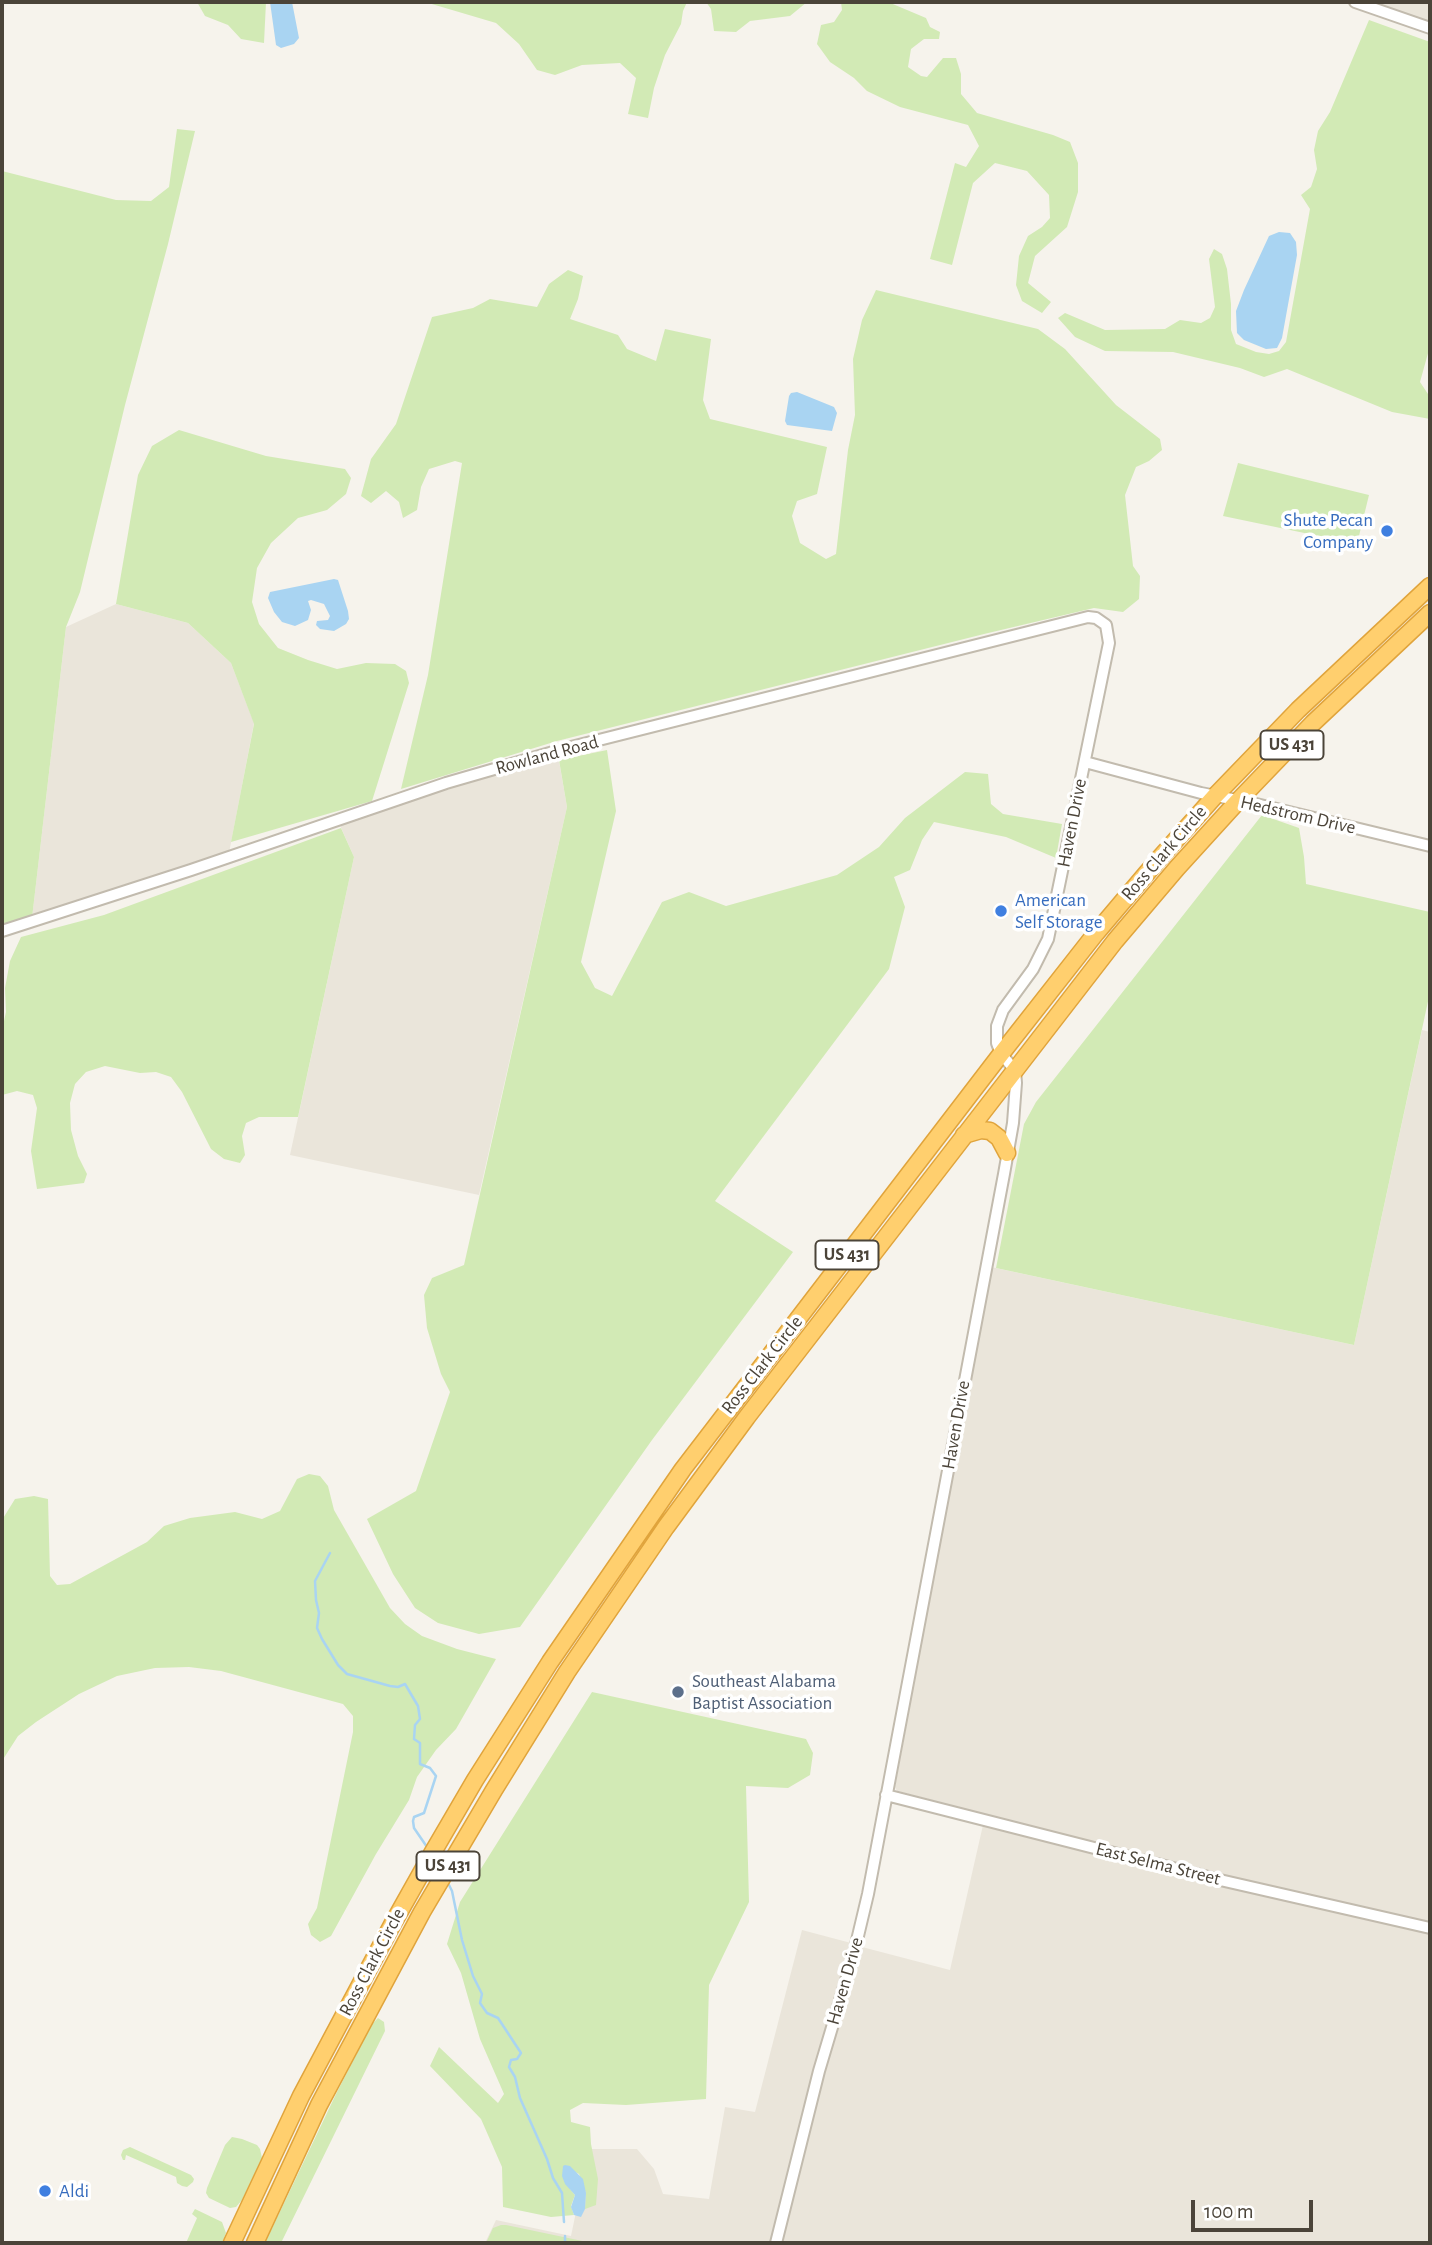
<!DOCTYPE html>
<html>
<head>
<meta charset="utf-8">
<style>
	body { margin:0 }
	#map { position:relative; width:1432px; height:2245px; overflow:hidden; background:#f6f3ec; font-family:"Alegreya Sans",sans-serif }
	canvas { display:block }
	.frame { position:absolute; inset:0; border:4px solid #4b4439; pointer-events:none }
	.scale { position:absolute; left:1191px; top:2200px; width:122px; height:32px; box-sizing:border-box; border:4px solid #4b4439; border-top:0; padding-left:9px; font-size:21px; line-height:24px; white-space:nowrap; color:#4b4439; -webkit-text-stroke:5px #fff; paint-order:stroke }
</style>
</head>
<body>
<div id="map">
<canvas width="1432" height="2245"></canvas>
<div class="frame"></div>
<div class="scale">100 m</div>
</div>
<script>
const g = document.querySelector('canvas').getContext('2d');
g.lineJoin = 'round';
function paint(path, color) { g.fillStyle = color; g.fill(path, 'evenodd'); }
const poly = rows => new Path2D(rows.map(r => 'M' + r).join(''));
function stroke(path, color, width, dash) { g.strokeStyle = color; g.lineWidth = width; g.lineCap = dash ? 'butt' : 'round'; g.setLineDash(dash || []); g.stroke(path); }
function label(font, color, halo, rows, align = 'center') {
  g.font = font + ' "Alegreya Sans",sans-serif'; g.lineWidth = 7; g.setLineDash([]); g.textBaseline = 'middle'; g.strokeStyle = halo; g.fillStyle = color; for (const [text, x, y, turn = 0] of rows) {
    g.save(); g.translate(x, y); g.rotate((+turn || 0) * Math.PI / 180); g.textAlign = isNaN(turn) ? turn : align; if (halo) g.strokeText(text, 0, 0); g.fillText(text, 0, 0); g.restore();
  }
}
paint(poly([
	[1365,2,1430,2,1430,25],
	[116,604,188,623,231,663,254,723,229,853,32,918,66,627],
	[558,755,567,807,479,1195,290,1155,354,857,339,823],
	[1422,1030,1430,1032,1430,1923,1244,1881,897,1791,895,1787,991,1267,1354,1345],
	[983,1825,1230,1888,1430,1933,1430,2243,781,2243,822,2082,862,1947,950,1970],
	[802,1930,851,1943,807,2093,771,2243,485,2243,496,2220,571,2236,589,2149,637,2149,654,2169,663,2194,709,2199,725,2107,755,2112]
]), '#eae5da');
paint(poly([
	[197,2,266,2,264,43,241,39,228,25,205,16],
	[425,2,653,3,687,2,683,11,681,24,665,55,654,88,648,118,628,114,636,78,620,63,582,65,555,75,537,70,519,44,496,23],
	[706,2,807,2,790,16,750,21,736,32,714,31,711,9],
	[841,2,888,2,926,18,930,27,940,32,939,39,924,39,911,49,908,67,921,76,927,77,943,58,956,58,961,74,961,94,977,113,1053,135,1070,142,1078,163,1078,192,1067,227,1035,256,1028,283,1051,302,1042,313,1022,301,1016,285,1019,256,1028,236,1042,227,1050,218,1049,195,1027,171,995,163,973,183,952,265,930,259,955,163,966,167,979,146,968,125,900,107,867,91,854,78,830,62,817,44,821,25,834,22,842,10],
	[1369,20,1430,42,1430,346,1420,382,1430,397,1430,419,1392,412,1287,369,1264,377,1240,368,1173,352,1105,351,1075,337,1058,318,1065,313,1105,330,1165,329,1180,320,1201,323,1210,318,1215,307,1209,259,1214,249,1222,254,1227,269,1231,304,1231,330,1236,344,1256,352,1269,354,1279,351,1286,342,1310,209,1301,195,1311,187,1317,169,1314,150,1318,131,1330,112],
	[177,129,195,131,168,244,125,405,80,592,66,627,32,918,2,925,2,171,116,200,151,201,169,187],
	[568,270,583,276,578,299,570,319,618,335,627,349,656,361,665,329,711,339,703,400,710,419,827,447,817,494,797,501,792,516,800,543,826,559,836,554,848,450,855,415,853,359,862,320,876,290,1038,329,1065,349,1116,405,1160,439,1162,450,1149,461,1136,467,1125,495,1133,566,1140,576,1139,599,1123,612,1094,608,984,634,557,741,401,789,428,675,462,463,455,461,429,469,421,487,417,510,403,518,399,502,386,491,371,503,361,496,371,459,396,424,432,317,473,308,490,299,537,307,549,284],
	[179,430,266,456,345,469,351,478,346,494,327,510,298,518,271,543,257,568,252,602,259,624,278,648,308,660,337,669,366,663,395,664,406,671,409,683,372,801,231,842,254,724,231,663,188,623,116,604,138,475,152,446],
	[1238,463,1369,495,1357,544,1223,516],
	[607,750,616,811,581,962,595,988,612,996,662,902,689,892,726,906,837,875,879,847,905,818,965,772,988,774,991,804,1003,814,1062,824,1056,858,1006,837,934,822,922,840,910,870,894,877,905,907,889,969,715,1201,793,1252,652,1440,520,1627,479,1634,438,1623,415,1608,393,1574,367,1519,416,1491,450,1392,441,1374,427,1328,424,1295,432,1278,464,1265,567,807,559,760],
	[1262,815,1299,828,1304,857,1306,884,1430,912,1430,992,1354,1345,996,1268,1024,1124,1036,1102],
	[341,828,354,857,298,1117,259,1117,246,1123,242,1136,245,1155,240,1163,224,1159,211,1149,182,1092,171,1077,156,1072,140,1073,105,1066,86,1072,75,1084,70,1103,71,1130,78,1156,87,1174,84,1183,37,1189,31,1151,37,1108,33,1095,17,1091,2,1095,2,1030,6,1012,5,988,10,961,21,937,104,915],
	[309,1474,320,1476,328,1486,334,1510,390,1608,405,1624,422,1636,457,1649,496,1659,456,1729,436,1750,417,1777,409,1800,376,1854,331,1936,320,1942,311,1935,308,1924,317,1908,353,1732,353,1716,343,1704,221,1671,189,1667,155,1668,117,1676,79,1694,36,1722,18,1736,2,1761,2,1520,15,1499,34,1496,48,1499,50,1576,57,1585,70,1584,147,1542,164,1526,190,1518,235,1512,262,1519,280,1511,297,1479],
	[592,1692,806,1739,813,1753,810,1775,788,1788,746,1786,749,1902,709,1985,706,2099,626,2105,583,2103,570,2110,571,2122,590,2127,591,2144,598,2179,596,2205,585,2209,586,2193,579,2174,575,2172,570,2189,575,2195,571,2206,574,2215,551,2217,503,2207,502,2167,481,2119,430,2066,439,2047,498,2103,504,2094,480,2039,461,1973,447,1944,460,1902],
	[378,2018,384,2022,385,2031,281,2243,265,2243,337,2092,372,2024],
	[232,2137,242,2139,257,2145,260,2149,262,2158,242,2200,236,2207,230,2208,209,2198,206,2193,207,2188,225,2145],
	[130,2147,191,2175,194,2179,193,2182,187,2187,182,2186,177,2183,176,2177,126,2155,125,2160,123,2160,121,2155,123,2150],
	[195,2209,222,2222,226,2233,222,2243,186,2243,197,2218,192,2214],
	[501,2225,506,2225,592,2243,486,2243,493,2228]
]), '#d2eab5');
paint(poly([
	[270,2,292,2,299,38,294,44,281,48,276,45],
	[1279,232,1290,233,1296,242,1297,255,1282,338,1277,348,1266,349,1244,340,1237,333,1236,311,1244,290,1269,236],
	[797,392,834,407,837,413,832,431,787,425,785,421,789,396,791,393],
	[334,579,338,580,348,611,349,619,346,624,334,631,320,629,316,625,317,621,328,620,330,616,324,604,311,600,308,601,311,610,308,620,295,626,282,622,274,612,268,598,270,592],
	[565,2165,570,2166,583,2179,586,2193,585,2209,581,2217,574,2215,571,2207,575,2195,565,2184,562,2176,563,2166]
]), '#a9d4f2');
stroke(poly([
	[330,1553,315,1581,316,1600,319,1613,317,1628,322,1639,338,1665,347,1674,390,1686,398,1687,405,1684,418,1706,420,1719,415,1725,414,1739,420,1743,420,1764,430,1768,436,1776,424,1813,414,1817,413,1821,414,1828,427,1847],
	[448,1883,452,1891,462,1940,473,1976,482,1994,480,2003,487,2013,498,2018,521,2053,517,2059,511,2060,509,2067,515,2077,520,2098,547,2159,553,2178,562,2193,564,2222],
	[565,2236,565,2243]
]), '#a9d4f2', 2.5);
const minor = poly([
	[1355,2,1430,28],
	[1085,762,1201,793,1252,803,1430,846],
	[2,931,191,870,446,783,567,748,1088,617,1096,618,1106,625,1109,643,1048,939,1033,969,1003,1010,997,1026,997,1043,1001,1054,1015,1070,1016,1083,1013,1123,1004,1174,868,1894,853,1957,819,2071,776,2243],
	[886,1795,1220,1880,1430,1928]
]);
const highway = poly([
	[964,1135,981,1130,990,1131,999,1138,1007,1153],
	[232,2243,301,2096,392,1925,433,1852,475,1780,550,1662,683,1469,1001,1054,1096,933,1157,861,1215,796,1298,710,1430,586],
	[255,2243,319,2105,422,1912,494,1790,567,1672,666,1527,747,1417,1115,941,1177,868,1238,801,1313,723,1430,613]
]);
stroke(minor, '#c2bbae', 14);
stroke(highway, '#e0a43c', 19);
stroke(minor, '#fff', 10);
stroke(highway, '#ffcf6e', 16);
for (const [x, y, r, color] of [
	[1387,531,7,"#3f7fe0"],
	[1001,911,7,"#3f7fe0"],
	[678,1692,7,"#5c6f8a"],
	[45,2191,7,"#3f7fe0"]
]) { const dot = new Path2D(); dot.arc(x, y, r, 0, 2 * Math.PI); g.fillStyle = color; g.fill(dot); stroke(dot, '#fff', 2.5); }
for (const [x, y, w] of [
	[1292,745,63],
	[847,1255,63],
	[448,1866,63]
]) { const box = new Path2D(); box.roundRect(x - w / 2, y - 14.5, w, 29, 5); g.fillStyle = '#fff'; g.fill(box); stroke(box, '#4b4439', 2); }
label('bold 18px', '#4b4439', null, [
	["US 431",1292,745],
	["US 431",847,1255],
	["US 431",448,1866]
]);
label('19px', '#366cbe', '#fff', [
	["Shute Pecan",1373,520,"right"],
	["Company",1373,542,"right"],
	["American",1015,900],
	["Self Storage",1015,922],
	["Aldi",59,2191]
], 'left');
label('19px', '#4b4439', '#fff', [
	["Rowland Road",547,755,-15],
	["Hedstrom Drive",1298,815,13],
	["Haven Drive",1072,823,-79],
	["Ross Clark Circle",1164,853,-49],
	["Ross Clark Circle",762,1365,-52],
	["Haven Drive",956,1425,-80],
	["East Selma Street",1158,1864,14],
	["Ross Clark Circle",372,1962,-62],
	["Haven Drive",845,1981,-74]
]);
label('19px', '#4e5e75', '#fff', [
	["Southeast Alabama",692,1681],
	["Baptist Association",692,1703]
], 'left');
</script>
</body>
</html>
